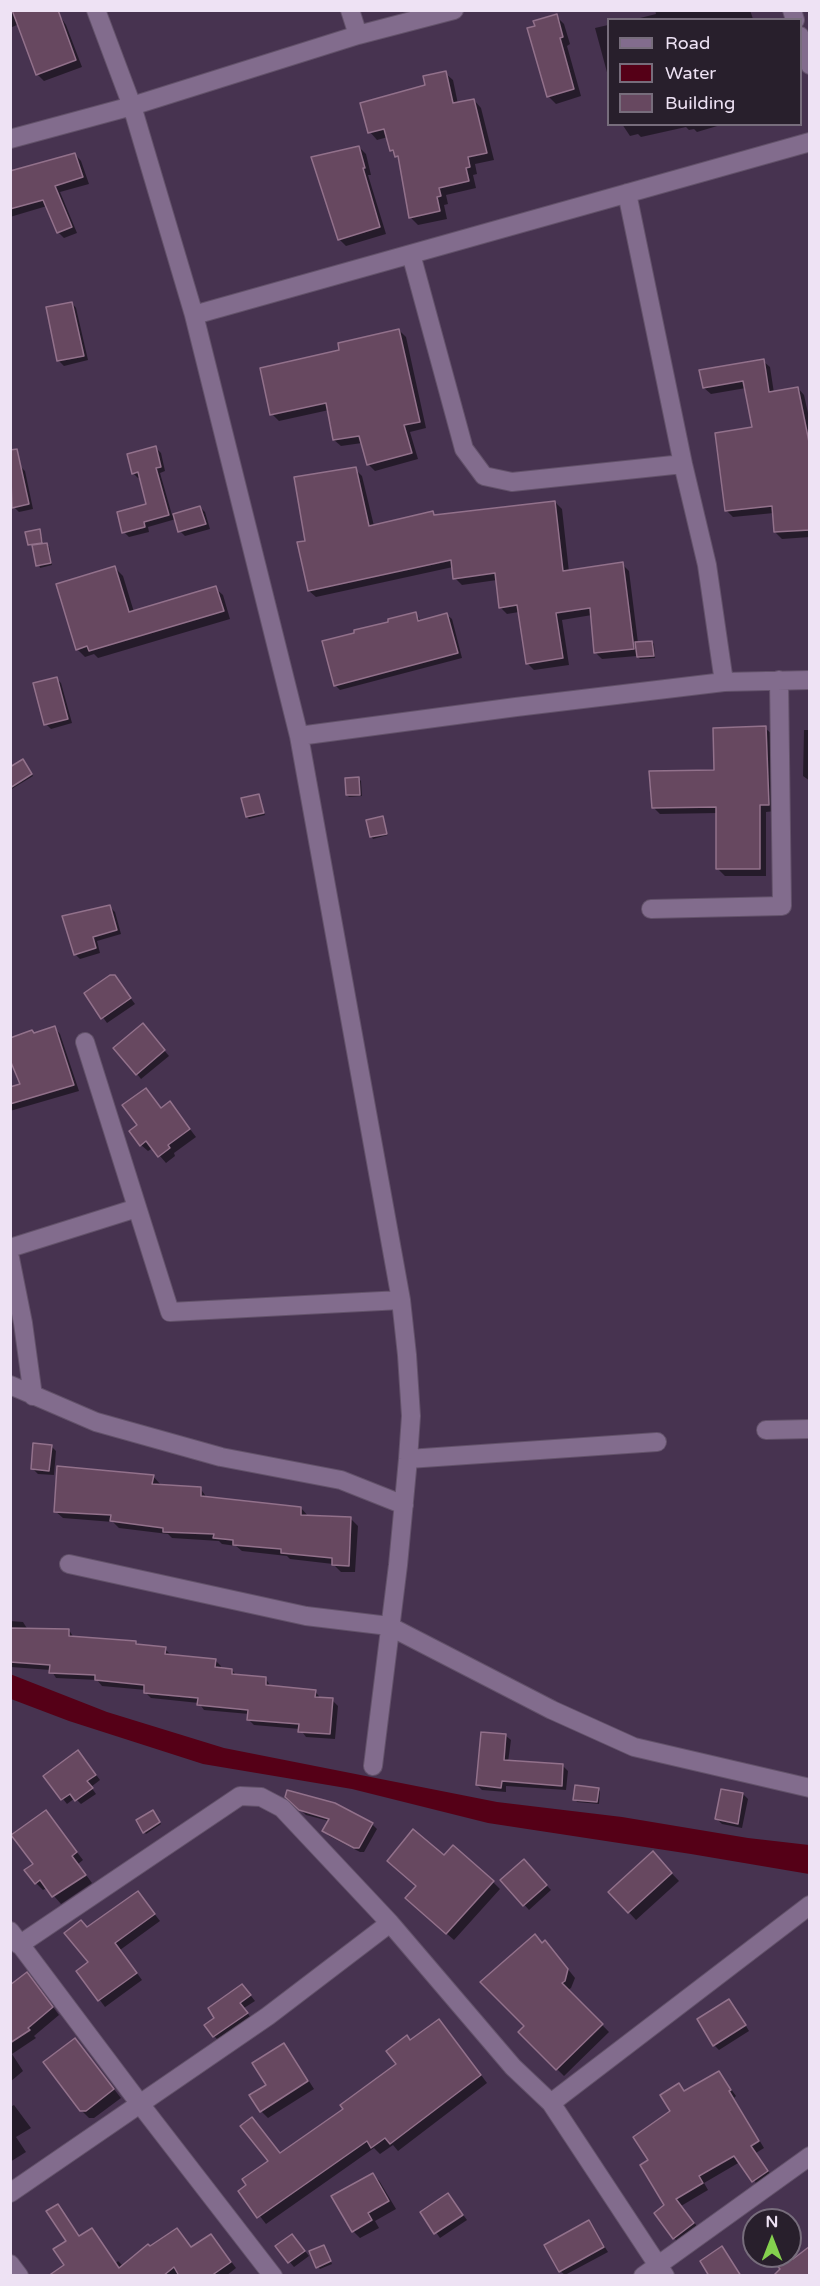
<!DOCTYPE html>
<html>
<head>
<meta charset="utf-8">
<style>
	body { margin:0 }
	#map { position:relative; width:820px; height:2286px; overflow:hidden; background:#473350; font-family:"Varela Round",sans-serif }
	canvas { display:block }
	.frame { position:absolute; inset:0; border:12px solid #eee2f4; pointer-events:none }
	.legend { position:absolute; left:607px; top:18px; width:195px; height:108px; box-sizing:border-box; background:#281f2c; border:2px solid #776d7c; margin:0; padding:8px 10px; list-style:none; font-size:18px; color:#eee2f4 }
	.legend li { display:flex; align-items:center; gap:12px; height:30px }
	.legend b { width:30px; border:2px solid #776d7c }
	.north { position:absolute; left:742px; top:2208px; width:60px; height:60px; box-sizing:border-box; background:#281f2c; border:2px solid #776d7c; border-radius:50%; rotate:0deg; font-size:16px; font-weight:700; line-height:24px; text-align:center; color:#eee2f4 }
	.north::after { content:''; display:block; margin:auto; width:21px; height:27px; background:#84d04e; clip-path:polygon(50% 0,100% 100%,50% 72%,0 100%) }
</style>
</head>
<body>
<div id="map">
<canvas width="820" height="2286"></canvas>
<div class="frame"></div>
<ul class="legend">
<li><b style="height:8px;background:#826c8d"></b>Road</li>
<li><b style="height:16px;background:#550017"></b>Water</li>
<li><b style="height:16px;background:#674860"></b>Building</li>
</ul>
<div class="north">N</div>
</div>
<script>
const g = document.querySelector('canvas').getContext('2d');
g.lineJoin = 'round';
function paint(path, color) { g.fillStyle = color; g.fill(path, 'evenodd'); }
const poly = rows => new Path2D(rows.map(r => 'M' + r).join(''));
function stroke(path, color, width, dash) { g.strokeStyle = color; g.lineWidth = width; g.lineCap = dash ? 'butt' : 'round'; g.setLineDash(dash || []); g.stroke(path); }
paint(poly([
	[10,1674,107,1712,224,1748,497,1802,622,1817,748,1838,809,1845,809,1874,691,1854,488,1823,352,1789,203,1764,69,1721,11,1699]
]), '#550017');
paint(poly([
	[10,10,56,10,66,25,82,67,44,81,37,74,19,24,10,28],
	[655,10,750,10,753,19,755,20,632,20,656,14],
	[556,16,564,24,570,44,567,46,581,96,556,104,548,96],
	[608,25,608,76,595,28],
	[445,73,453,80,458,104,474,100,481,108,494,160,475,164,477,174,473,175,476,188,446,195,448,204,444,205,447,219,418,225,410,217,400,161,391,150,388,137,377,140,370,132],
	[622,124,724,124,697,132,694,129,689,130,686,127,641,137,638,134,630,136],
	[359,147,366,154,371,175,368,175,386,234,346,246,339,239,313,158],
	[75,154,81,161,89,184,60,192,77,233,64,238,58,232,47,206,10,217,10,172],
	[72,303,76,308,88,360,64,366,59,361],
	[399,330,406,337,426,428,410,432,418,459,375,471,368,464,362,443,341,446,334,440,329,410,279,421,272,414,341,351],
	[763,361,770,367,774,393,798,388,804,395,810,422,810,537,782,539,775,532,774,513,733,517,726,510,754,428,746,388,711,394,704,388],
	[156,448,161,453,165,471,160,473,172,515,200,507,205,512,210,529,185,536,180,531,176,519,148,527,149,532,129,537,124,532,148,505,141,477,138,478,133,473],
	[20,466,25,471,33,509,19,512,14,507,10,493,10,468],
	[355,469,362,476,374,526,433,513,437,516,555,502,562,509,569,572,622,564,629,571,638,643,652,642,654,644,655,658,640,659,637,656,602,659,595,652,592,615,562,620,569,665,534,670,528,664,519,612,507,614,500,607,497,580,462,585,455,578,453,567,316,597,309,591,306,542],
	[39,530,44,545,49,546,52,565,40,568,34,546,29,545],
	[115,568,123,576,134,612,215,588,223,595,230,619,98,658,94,654,85,657,77,649],
	[415,613,421,621,447,615,452,619,462,658,340,690,335,685,390,623],
	[56,678,61,683,72,723,51,729,46,724],
	[765,728,773,735,775,811,766,812,766,876,725,876,718,869,718,813,660,814,653,807,716,772],
	[804,730,810,730,810,781,803,776],
	[25,763,33,776,10,790,10,769],
	[359,779,361,781,362,796,349,797,347,795],
	[259,796,265,815,249,819,247,817],
	[382,818,388,835,373,839,371,836],
	[110,907,115,912,121,934,97,941,100,953,80,959,75,954],
	[115,977,135,1004,107,1023,86,994],
	[54,1027,60,1034,79,1091,10,1111,10,1088,22,1085,35,1035],
	[147,1030,169,1056,141,1079,137,1074],
	[146,1090,162,1109,170,1103,196,1137,174,1153,175,1156,166,1163,153,1148,148,1151,141,1145,139,1126],
	[51,1446,56,1451,54,1475,38,1474,33,1469],
	[153,1476,160,1484,160,1486,200,1488,207,1498,301,1508,309,1517,351,1519,358,1526,355,1572,341,1572,333,1564,290,1559,287,1556,242,1551,236,1546,222,1544,219,1541,172,1538,168,1534,119,1528,113,1522,63,1518,55,1511],
	[10,1621,23,1622,28,1630,69,1630,74,1638,136,1643,139,1646,165,1649,171,1655,215,1660,221,1666,220,1669,232,1670,237,1676,266,1679,271,1687,315,1691,321,1699,332,1700,338,1706,335,1739,306,1737,300,1729,254,1725,248,1719,249,1714,204,1710,199,1703,151,1698,145,1692,146,1690,102,1686,97,1680,56,1678,51,1670,11,1667],
	[506,1736,511,1740,508,1762,563,1766,568,1771,566,1790,506,1786,506,1792,482,1790,477,1785],
	[83,1757,100,1780,91,1787,96,1794,81,1804,75,1798,67,1804,45,1776],
	[598,1789,600,1791,599,1804,577,1802,575,1799],
	[743,1794,748,1799,742,1828,722,1824,717,1819],
	[287,1797,372,1824,377,1829,364,1852,360,1852,329,1836,324,1831,329,1821,306,1815],
	[46,1812,83,1860,78,1864,92,1883,61,1904,47,1888,43,1890,36,1883,35,1864],
	[155,1814,161,1824,146,1834,144,1832],
	[444,1857,493,1882,500,1889,454,1940,414,1905],
	[660,1861,679,1881,636,1920,610,1892],
	[528,1866,551,1890,529,1910,502,1880],
	[138,1893,160,1921,120,1950,142,1980,105,2007,78,1971,91,1962,88,1929],
	[542,1945,552,1949,575,1978,571,1988,568,1990,609,2032,564,2076,520,2032,526,2026],
	[34,1981,59,2015,34,2036,36,2038,12,2054,23,2071,10,2082,10,1987],
	[247,1991,255,2001,244,2008,251,2018,219,2041,214,2036,216,2019],
	[734,2006,749,2031,719,2050,714,2045],
	[446,2028,487,2083,398,2151,393,2145,380,2154,374,2148,266,2224,240,2191,281,2155,345,2110,398,2064],
	[75,2040,121,2098,94,2118,89,2118,81,2110],
	[284,2045,291,2053,314,2089,268,2118,261,2111],
	[719,2073,736,2096,734,2098,764,2148,756,2153,773,2178,759,2187,740,2162,704,2183,708,2190,681,2206,700,2230,680,2244,674,2238,666,2206,651,2160,672,2111,678,2085,685,2092],
	[14,2105,31,2128,16,2137,26,2152,10,2162,10,2107],
	[373,2174,380,2182,396,2209,375,2221,379,2228,360,2238,353,2231],
	[448,2195,467,2220,440,2238,422,2212],
	[58,2205,81,2237,92,2230,116,2263,118,2261,123,2266,177,2230,192,2249,211,2235,236,2268,226,2276,56,2276,66,2265,68,2241],
	[589,2222,608,2252,565,2275,560,2271],
	[297,2241,309,2256,294,2267,277,2247],
	[325,2248,332,2264,320,2269,318,2267]
]), '#0007');
const building = poly([
	[12,10,58,10,76,60,36,75,12,10],
	[557,14,563,37,560,38,574,89,547,97,527,28,535,26,533,21,557,14],
	[446,71,453,103,474,99,487,153,468,157,470,167,466,168,469,181,439,188,441,196,437,197,440,211,409,218,398,156,395,157,393,150,390,151,384,129,368,133,360,103,425,85,423,76,446,71],
	[359,146,365,168,363,168,380,227,338,240,311,157,359,146],
	[75,153,83,177,55,186,72,227,57,233,43,200,10,209,10,171,75,153],
	[72,302,84,356,57,361,46,307,72,302],
	[399,329,420,422,404,425,412,453,367,465,359,436,333,440,326,403,270,415,260,368,339,350,338,343,399,329],
	[764,359,769,392,798,387,810,447,810,530,774,532,772,506,725,511,715,433,752,427,743,381,703,388,699,370,764,359],
	[156,446,161,467,156,468,169,515,144,522,145,527,122,533,117,512,146,504,138,472,132,474,127,454,156,446],
	[17,449,29,504,12,508,10,450,17,449],
	[356,467,369,526,433,511,434,515,555,501,563,571,623,562,634,649,594,653,590,608,556,613,563,658,526,664,517,605,499,608,495,573,453,579,451,560,308,591,297,542,305,541,294,477,356,467],
	[200,506,206,524,178,532,173,514,200,506],
	[40,529,42,543,28,545,25,532,40,529],
	[47,543,51,563,36,566,32,545,47,543],
	[115,566,129,612,216,586,224,611,89,651,87,646,76,650,56,584,115,566],
	[416,612,418,621,447,613,458,653,334,686,322,641,354,633,354,630,388,622,388,619,416,612],
	[652,641,654,656,637,657,635,642,652,641],
	[57,677,68,719,44,725,33,683,57,677],
	[766,726,769,805,760,805,760,869,716,869,716,807,652,808,649,771,714,770,713,728,766,726],
	[23,759,32,774,10,788,10,767,23,759],
	[359,777,360,795,346,795,345,778,359,777],
	[259,794,264,813,246,817,241,798,259,794],
	[383,816,387,834,370,837,366,820,383,816],
	[110,905,117,930,93,937,96,948,74,955,62,916,110,905],
	[110,975,115,975,131,998,101,1019,84,993,110,975],
	[143,1023,165,1050,136,1075,113,1048,143,1023],
	[55,1026,74,1085,10,1104,10,1087,20,1084,10,1060,10,1038,32,1030,34,1033,55,1026],
	[146,1088,161,1108,170,1101,190,1129,168,1145,170,1148,158,1157,146,1141,140,1146,129,1131,137,1125,122,1105,146,1088],
	[33,1443,52,1445,49,1471,31,1469,33,1443],
	[57,1466,154,1475,152,1484,201,1487,201,1496,301,1507,301,1515,351,1517,349,1566,332,1565,332,1558,281,1553,281,1549,233,1545,233,1540,213,1538,214,1534,163,1532,163,1528,110,1521,111,1515,54,1512,57,1466],
	[10,1628,69,1629,69,1636,136,1641,136,1644,166,1647,165,1654,216,1659,215,1667,232,1669,232,1674,266,1677,266,1685,316,1690,315,1697,333,1698,330,1734,298,1732,299,1724,247,1720,248,1710,197,1705,198,1698,144,1693,144,1685,95,1680,95,1675,49,1673,50,1665,10,1662,10,1628],
	[481,1732,506,1734,504,1760,563,1764,562,1786,502,1781,501,1788,476,1785,481,1732],
	[78,1750,96,1775,87,1781,93,1788,75,1801,70,1794,61,1800,43,1776,78,1750],
	[575,1785,599,1788,597,1802,573,1800,575,1785],
	[721,1789,743,1793,738,1824,715,1819,721,1789],
	[287,1790,335,1803,373,1823,359,1848,354,1848,322,1831,329,1819,299,1810,285,1797,287,1790],
	[46,1810,77,1852,72,1856,86,1875,52,1897,40,1880,35,1884,24,1870,33,1864,11,1835,46,1810],
	[153,1810,160,1822,143,1833,136,1820,153,1810],
	[413,1829,444,1855,453,1845,494,1881,446,1934,405,1898,416,1886,387,1861,413,1829],
	[653,1851,672,1873,628,1913,608,1892,653,1851],
	[524,1859,547,1885,523,1906,500,1880,524,1859],
	[138,1891,155,1914,115,1943,137,1973,98,2001,76,1971,88,1962,64,1933,81,1920,87,1927,138,1891],
	[535,1934,542,1943,545,1940,568,1969,565,1981,562,1983,603,2024,556,2070,518,2032,524,2026,480,1982,535,1934],
	[27,1972,53,2007,28,2028,30,2030,10,2043,10,1985,27,1972],
	[242,1984,251,1995,240,2003,248,2013,213,2037,204,2025,214,2018,208,2008,242,1984],
	[729,1999,746,2025,713,2046,697,2019,729,1999],
	[439,2019,481,2075,390,2144,385,2138,371,2148,367,2141,257,2218,238,2191,246,2185,242,2179,268,2161,240,2126,252,2117,280,2153,343,2109,340,2105,396,2064,386,2051,407,2035,410,2040,439,2019],
	[75,2038,114,2089,86,2111,80,2111,43,2062,75,2038],
	[284,2043,308,2081,260,2112,249,2095,266,2085,252,2063,284,2043],
	[719,2071,731,2090,729,2091,759,2141,751,2146,768,2171,752,2182,734,2156,699,2176,703,2183,676,2199,694,2223,673,2239,654,2213,664,2205,640,2165,648,2160,633,2137,670,2111,660,2095,679,2083,684,2091,719,2071],
	[373,2173,389,2201,368,2213,372,2220,352,2232,331,2196,373,2173],
	[448,2193,463,2215,434,2234,420,2212,448,2193],
	[58,2204,79,2236,92,2228,119,2268,148,2244,150,2246,177,2228,191,2247,211,2234,231,2262,211,2276,179,2276,174,2267,163,2276,48,2276,64,2265,53,2249,66,2241,46,2211,58,2204],
	[589,2220,604,2247,559,2272,544,2245,589,2220],
	[292,2234,305,2251,288,2263,275,2246,292,2234],
	[324,2245,331,2261,316,2268,309,2251,324,2245],
	[722,2246,741,2276,709,2276,700,2261,722,2246],
	[810,2246,810,2276,773,2276,780,2269,769,2256,790,2256,793,2259,810,2246]
]);
paint(building, '#674860');
stroke(building, '#92718b', 1.5);
const street = poly([
	[96,10,132,106,194,315,299,736,401,1300,407,1355,411,1416,408,1459,398,1565,373,1766],
	[350,10,358,35],
	[792,10,795,20],
	[800,36,810,65],
	[10,139,132,106,358,35,454,10],
	[627,193,683,464,707,565,724,682],
	[411,254,464,449,484,476,512,482,683,464],
	[194,315,810,142],
	[299,736,516,707,724,682,810,680],
	[651,909,782,906,779,680],
	[85,1042,170,1312,401,1300],
	[10,1248,137,1208],
	[10,1258,23,1323,33,1396],
	[10,1385,96,1422,221,1457,341,1480,404,1505],
	[766,1430,810,1429],
	[408,1459,657,1442],
	[69,1564,306,1616,389,1626,552,1710,634,1747,810,1788],
	[10,1931,140,2104,273,2276],
	[19,1945,240,1796,261,1797,282,1808,390,1923,513,2067,551,2103,665,2276],
	[551,2103,810,1905],
	[10,2193,268,2016,390,1923],
	[10,2264,19,2276],
	[643,2276,810,2156]
]);
stroke(street, '#63526a', 20);
stroke(street, '#826c8d', 18);
</script>
</body>
</html>
